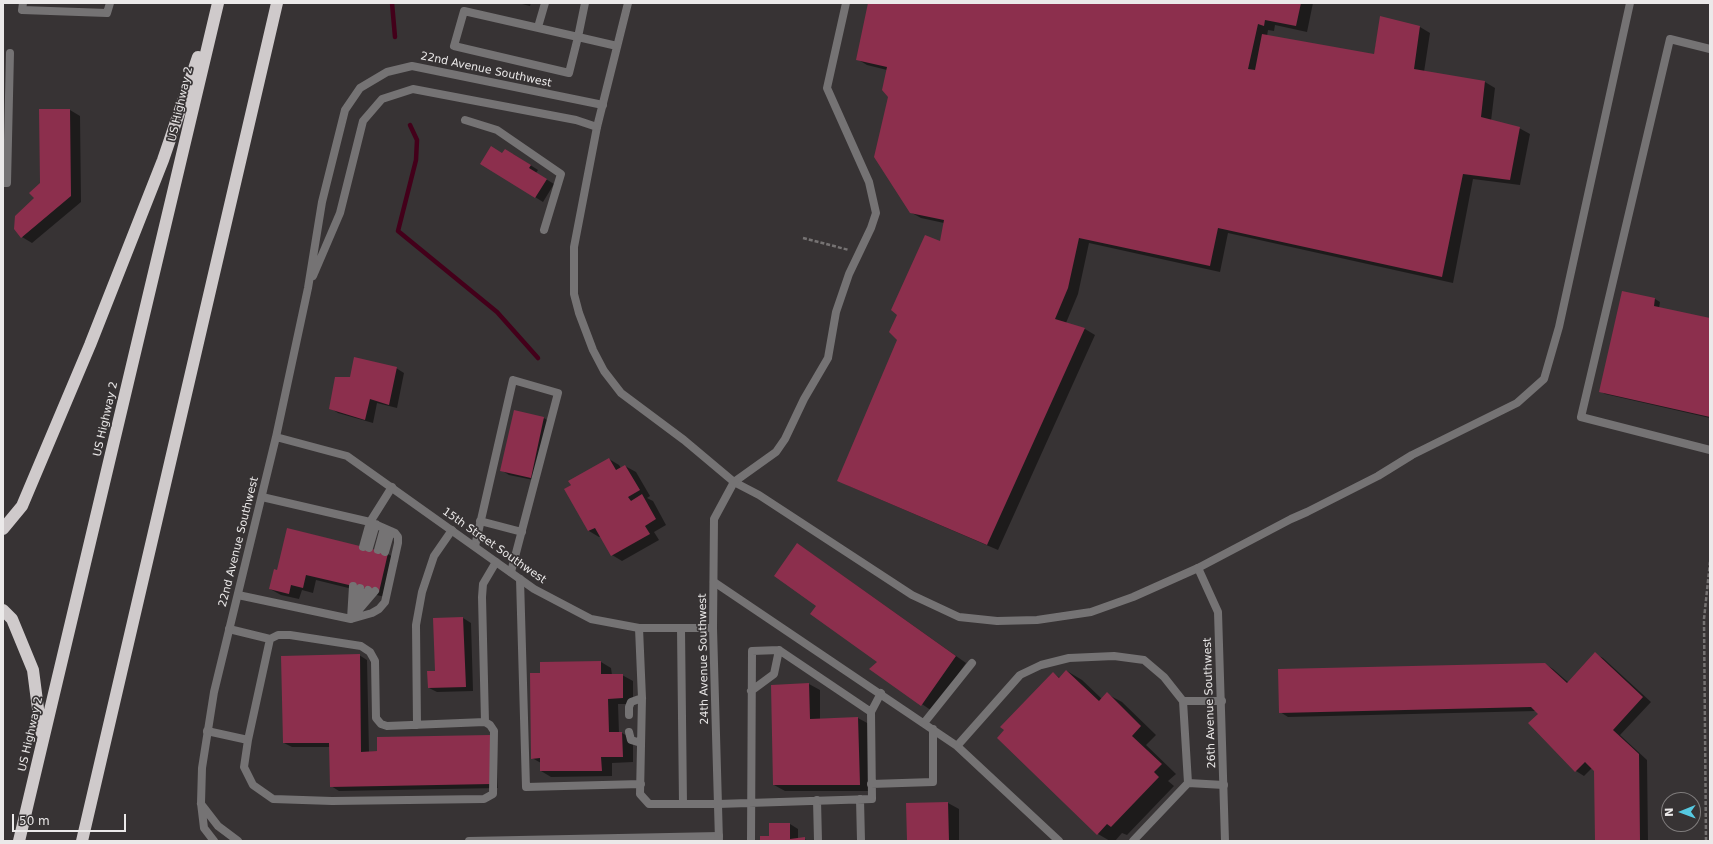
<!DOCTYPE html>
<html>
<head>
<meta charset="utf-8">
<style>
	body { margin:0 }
	#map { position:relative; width:1713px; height:844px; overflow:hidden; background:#373334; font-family:"DejaVu Sans",sans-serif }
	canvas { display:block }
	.frame { position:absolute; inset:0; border:4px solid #ebe9e9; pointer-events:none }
	.north { position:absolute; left:1661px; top:792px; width:40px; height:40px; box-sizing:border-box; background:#373334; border:1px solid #7f7c7c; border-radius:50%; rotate:269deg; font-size:11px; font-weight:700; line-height:16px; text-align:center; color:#ebe9e9 }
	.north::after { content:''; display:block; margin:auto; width:14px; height:18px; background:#56c9e1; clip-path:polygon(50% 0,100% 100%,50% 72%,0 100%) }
	.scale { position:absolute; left:12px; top:814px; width:114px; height:18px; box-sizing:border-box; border:2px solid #ebe9e9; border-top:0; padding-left:5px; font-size:12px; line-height:14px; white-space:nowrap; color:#ebe9e9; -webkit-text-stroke:3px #373334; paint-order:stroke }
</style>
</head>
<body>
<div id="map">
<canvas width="1713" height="844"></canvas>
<div class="frame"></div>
<div class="north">N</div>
<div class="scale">50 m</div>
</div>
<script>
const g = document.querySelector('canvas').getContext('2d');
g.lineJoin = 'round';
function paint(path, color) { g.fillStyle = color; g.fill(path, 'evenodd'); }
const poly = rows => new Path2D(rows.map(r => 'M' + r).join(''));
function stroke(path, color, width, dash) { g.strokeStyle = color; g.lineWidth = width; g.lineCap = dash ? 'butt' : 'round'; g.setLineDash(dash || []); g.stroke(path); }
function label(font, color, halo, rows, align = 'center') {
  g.font = font + ' "DejaVu Sans",sans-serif'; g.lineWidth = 3.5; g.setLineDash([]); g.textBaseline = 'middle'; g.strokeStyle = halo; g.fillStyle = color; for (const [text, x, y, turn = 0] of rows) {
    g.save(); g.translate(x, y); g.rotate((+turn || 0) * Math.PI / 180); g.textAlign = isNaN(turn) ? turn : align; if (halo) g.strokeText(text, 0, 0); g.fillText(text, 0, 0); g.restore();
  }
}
paint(poly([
	[518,3,531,3,530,6],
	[869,3,1313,3,1307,32,1275,25,1274,31,1268,30,1267,36,1374,55,1381,17,1420,27,1430,33,1424,72,1485,82,1495,88,1491,121,1519,128,1530,134,1520,185,1473,179,1453,283,1228,233,1220,272,1089,243,1078,294,1066,323,1085,329,1095,335,998,550,849,486,838,480,941,242,944,223,921,218,910,212,889,97,887,70,867,65,857,59],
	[70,110,80,116,81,202,32,243,22,237],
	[503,154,513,154,538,170,536,173,554,184,543,202,535,197],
	[1623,292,1655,299,1660,302,1659,308,1710,319,1710,418,1605,394,1600,391],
	[396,368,404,373,397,408,377,403,373,423,338,413,330,408,351,378],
	[544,418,551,423,538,481,509,475,501,470],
	[609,459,619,465,621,468,625,466,636,472,650,496,647,498,653,501,666,525,654,532,659,540,622,561,612,555,601,536,599,537,589,531,565,489],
	[798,544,966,663,932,711,871,669,879,662,818,606],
	[388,554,398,560,389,598,316,580,313,593,302,590,299,599,281,595,270,589,278,571],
	[463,618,471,623,473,691,437,692,429,688,436,672,434,619],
	[1595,654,1603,658,1651,702,1620,735,1647,760,1648,841,1596,841,1595,771,1592,768,1584,776,1576,771,1530,723,1539,714,1536,711,1288,717,1280,712,1545,664,1553,669,1569,683],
	[359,655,367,660,369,752,497,740,498,788,339,791,331,786,330,747,292,747,284,743],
	[601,662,611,668,612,675,622,675,633,681,633,704,618,704,619,733,622,733,633,739,633,762,612,763,612,776,551,777,541,771,541,763,532,758,541,674],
	[1067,671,1082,680,1102,699,1107,694,1122,702,1156,735,1146,745,1176,774,1168,781,1174,786,1127,835,1122,833,1115,841,1110,841,1098,834,1053,673,1060,678],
	[809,684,820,690,820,719,858,718,869,724,870,791,785,791,774,785,772,686],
	[948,803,959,809,959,841,908,841,907,804],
	[790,824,798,829,798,839,804,839,809,841,761,841,770,837]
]), '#0007');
stroke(poly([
	[392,3,395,37],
	[410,125,417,140,416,160,398,231,497,312,538,358]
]), '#43001a', 4.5);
paint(poly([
	[868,3,1301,3,1296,26,1265,20,1264,26,1258,24,1248,69,1255,70,1262,34,1374,54,1380,16,1420,26,1414,69,1485,81,1481,117,1520,127,1510,180,1463,174,1442,277,1218,228,1210,266,1079,238,1068,288,1055,319,1085,328,987,545,837,481,897,340,889,332,897,315,891,310,925,235,940,241,944,220,910,213,874,157,888,97,882,90,887,67,856,60],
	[39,109,70,109,71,196,21,238,14,229,15,216,34,198,29,193,40,183],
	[491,146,502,153,505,149,531,165,529,168,547,179,535,198,480,164],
	[1622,291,1655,298,1654,306,1710,318,1710,417,1599,392],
	[354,357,397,367,389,405,370,399,365,420,329,409,335,377,350,377],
	[514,410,544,417,531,478,500,471],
	[609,458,616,470,625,465,640,490,628,497,631,501,642,494,656,519,645,526,650,534,611,556,595,528,588,531,564,489,571,485,568,481],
	[287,528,388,553,379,592,306,575,303,588,291,585,289,594,269,589,274,569,277,570],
	[797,543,956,656,921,706,869,669,877,662,810,614,816,606,774,576],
	[463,617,466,687,428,688,427,671,435,671,433,618],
	[1595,652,1643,697,1613,730,1639,754,1640,841,1595,841,1594,771,1585,762,1575,772,1528,723,1538,714,1531,707,1279,713,1278,669,1545,663,1567,683],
	[360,654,361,752,377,751,377,737,490,735,491,784,330,787,329,743,283,743,281,656],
	[601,661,601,674,623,674,623,698,608,699,609,732,622,732,623,757,601,757,602,771,540,771,540,758,531,759,530,673,540,673,540,662],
	[1066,670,1099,701,1107,692,1141,726,1132,736,1162,764,1154,772,1159,777,1111,827,1107,824,1097,835,997,738,1004,730,1000,727,1053,672,1059,678],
	[809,683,810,719,858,717,860,785,773,785,771,685],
	[948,802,949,841,907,841,906,803],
	[769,823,790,823,790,839,805,837,805,841,760,841,760,836,769,836]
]), '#8c2f4d');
stroke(poly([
	[803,238,849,250],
	[1706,841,1704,619,1710,562]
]), '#767373', 2.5, [4, 2]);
stroke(poly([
	[23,3,22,10,107,13,110,3],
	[585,3,578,37,464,11,454,46,569,73,578,37,617,46],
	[628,3,597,127,574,247,574,294,579,313,593,350,604,371,621,393,684,440,734,482,759,495,912,595,959,617,997,621,1037,620,1091,612,1133,597,1198,568,1291,519,1307,512,1378,476,1412,455,1517,403,1544,379,1559,327,1630,3],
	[538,27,545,3],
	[1710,49,1670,39,1581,417,1710,450],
	[465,120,497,130,561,174,544,230],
	[3,183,7,183,10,53],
	[734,482,776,452,785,439,804,399,828,358,836,312,849,274,871,228,876,213,869,182,827,88,846,3],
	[262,497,370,522,392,487],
	[480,521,522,532],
	[475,546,513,380,558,393,511,572],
	[369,548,376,524],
	[378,550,384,528],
	[385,552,391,531],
	[520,579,526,787,641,784],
	[714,582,957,746,1059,841],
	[238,595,351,619,372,613,379,609,385,602,398,543,398,537,395,533,370,522,363,547],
	[360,603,368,590],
	[355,605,360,588],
	[352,618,375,591],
	[351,619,353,586],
	[639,628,642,698,640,794,649,804,718,804,872,799,871,712],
	[229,629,270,639,278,635,290,635,361,646,370,652,375,661,376,718,381,724,387,726,485,722,490,725,494,731,493,794,484,799,332,801,273,799,253,785,244,767,248,740,270,639],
	[681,629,683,804],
	[751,691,774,674,779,650],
	[1183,701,1188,783],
	[629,715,629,707,631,702,642,698],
	[485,722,482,597,483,584,496,562],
	[924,723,972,663],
	[417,725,416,625,422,592,434,556,452,530],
	[207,731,248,740],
	[629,732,631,740,641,743],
	[957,746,1020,675,1041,665,1069,658,1114,656,1144,660,1164,677,1183,701,1222,701],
	[871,784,933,782,933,729],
	[860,799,861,841],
	[817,800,818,841],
	[469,841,719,836],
	[751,841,752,651,779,650,871,712,881,693],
	[1133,841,1188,783,1224,785]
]), '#757374', 8);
stroke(poly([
	[313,276,340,213,363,121,382,99,413,89,576,120,597,127],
	[276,437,347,456,534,589,591,619,639,628,713,628],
	[1198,568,1218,612,1225,841],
	[201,804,218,826,238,841],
	[214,841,204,828,201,803,202,768,214,692,276,437,308,288,322,202,345,110,360,88,387,72,412,66,603,105],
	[719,841,713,628,714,519,734,482]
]), '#757374', 8);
stroke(poly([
	[3,529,22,506,90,345,163,160,198,57],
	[3,610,12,619,33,670,41,732],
	[19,841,218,3],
	[82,841,277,3]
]), '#cfcacb', 12);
label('11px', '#ebe9e9', '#373334', [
	["22nd Avenue Southwest",486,70,12],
	["US Highway 2",181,104,-77],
	["US Highway 2",106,419,-77],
	["22nd Avenue Southwest",239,542,-76],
	["15th Street Southwest",494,546,35],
	["24th Avenue Southwest",704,659,-91],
	["26th Avenue Southwest",1210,703,-92],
	["US Highway 2",31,734,-77]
]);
</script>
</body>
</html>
